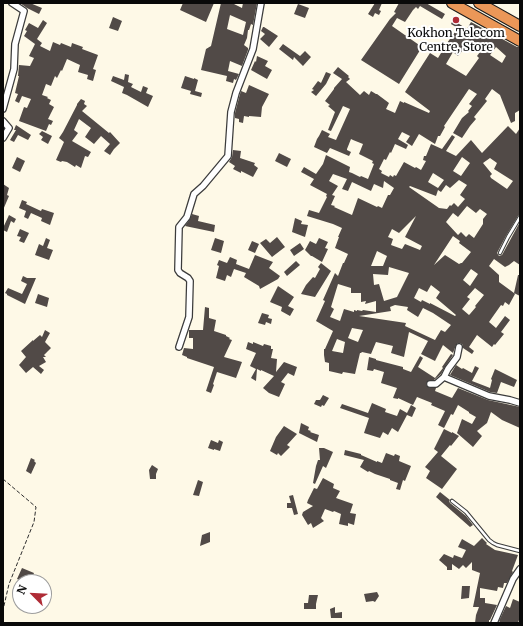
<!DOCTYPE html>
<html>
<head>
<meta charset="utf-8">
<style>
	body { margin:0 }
	#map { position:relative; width:523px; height:626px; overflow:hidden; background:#fef9e7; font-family:Merriweather,serif }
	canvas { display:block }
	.frame { position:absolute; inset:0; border:4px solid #090909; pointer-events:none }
	.north { position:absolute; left:12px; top:574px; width:40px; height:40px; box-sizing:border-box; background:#fff; border:1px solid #9d9d9d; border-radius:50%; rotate:294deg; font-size:11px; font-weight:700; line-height:16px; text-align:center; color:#090909 }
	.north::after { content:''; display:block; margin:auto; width:14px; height:18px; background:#af2c36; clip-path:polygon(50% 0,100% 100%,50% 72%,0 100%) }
</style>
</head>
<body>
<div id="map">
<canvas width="523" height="626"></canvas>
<div class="frame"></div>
<div class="north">N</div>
</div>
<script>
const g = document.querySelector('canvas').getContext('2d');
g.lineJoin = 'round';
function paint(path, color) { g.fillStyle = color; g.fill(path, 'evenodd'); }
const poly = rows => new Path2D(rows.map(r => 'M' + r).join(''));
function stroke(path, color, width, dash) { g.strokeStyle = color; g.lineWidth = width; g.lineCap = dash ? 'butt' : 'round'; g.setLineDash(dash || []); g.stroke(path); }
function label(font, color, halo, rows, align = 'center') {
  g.font = font + ' Merriweather,serif'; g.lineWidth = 4; g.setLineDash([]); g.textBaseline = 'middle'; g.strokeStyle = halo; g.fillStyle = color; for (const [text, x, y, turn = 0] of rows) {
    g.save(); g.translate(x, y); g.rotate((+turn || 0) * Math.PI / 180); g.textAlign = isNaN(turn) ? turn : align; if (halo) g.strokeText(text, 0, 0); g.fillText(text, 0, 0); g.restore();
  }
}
paint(poly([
	[20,3,30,3,42,8,39,14,27,8],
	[183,3,214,3,206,22,180,10],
	[221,3,232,3,242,8,243,3,257,3,253,25,251,24,249,30,248,30,247,38,244,45,248,48,248,50,242,66,230,61,228,71,239,74,236,80,234,79,233,83,226,81,227,76,201,70,206,49,211,46],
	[230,15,246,22,243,35,227,29],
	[375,3,382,3,379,10,381,11,379,15,375,13,373,17,368,14],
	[399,3,426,3,445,14,442,19,420,6,418,9,416,7,413,10,405,22,397,18,392,26,422,47,399,84,361,60,390,19,396,13,394,12],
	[298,4,309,8,305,18,294,14],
	[113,17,122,21,118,31,109,28],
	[43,20,47,23,37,39,42,43,40,46,50,51,53,42,60,45,61,43,71,47,72,43,83,47,82,49,98,55,93,69,96,70,93,81,87,79,88,75,78,72,80,65,67,59,62,71,61,70,57,78,55,76,51,86,46,84,42,95,48,97,47,98,51,100,49,104,54,107,48,119,53,121,51,125,49,124,46,131,19,121,24,107,27,108,31,99,22,96,19,103,15,101,18,94,15,93,19,76,18,76,19,65,30,66,34,58,29,56,35,44,24,36,27,31,25,30,29,23,38,28],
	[453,20,467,29,471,22,517,47,520,47,520,110,515,113,515,121,511,123,500,95,492,89,485,99,487,101,474,117,476,119,470,126,462,138,453,133,462,118,469,112,468,111,472,106,469,104,477,94,469,89,444,126,445,127,440,136,438,136,435,144,419,134,412,146,406,142,410,136,402,132,398,139,408,145,406,149,395,144,391,153,390,152,386,160,384,159,379,169,382,171,381,173,389,177,390,175,393,177,394,175,396,176,404,162,415,168,416,167,421,170,426,161,423,160,424,156,426,156,431,144,442,149,452,135,455,137,446,151,456,156,471,140,482,153,508,126,516,134,520,128,520,214,518,216,506,236,497,253,499,256,502,255,520,222,520,265,514,261,509,265,505,267,494,259,489,266,499,275,499,282,514,293,518,275,520,275,520,296,514,293,515,294,509,305,505,302,503,306,501,305,489,322,496,328,505,316,510,320,501,332,504,334,495,345,494,344,492,347,477,335,469,347,474,351,472,354,463,348,463,345,460,343,458,343,456,345,453,353,443,345,435,361,421,354,428,341,409,332,404,357,391,353,393,346,376,342,371,354,362,352,361,353,360,353,355,374,343,372,342,374,329,371,329,363,325,362,324,355,324,349,325,349,333,331,316,321,325,301,323,300,335,273,338,276,343,263,344,263,348,254,335,248,339,237,338,237,342,228,333,224,307,216,309,210,319,213,327,197,326,196,327,194,310,185,314,179,301,172,304,167,316,174,323,164,326,155,350,167,349,172,352,173,360,177,361,176,368,179,374,164,372,163,373,161,359,154,363,144,353,140,351,139,347,149,347,150,351,152,349,156,330,148,327,153,314,147,317,139,319,136,322,130,330,134,328,137,336,140,350,109,343,106,331,131,328,130,335,112,328,106,330,105,325,101,334,89,334,88,342,79,333,73,338,67,349,76,348,77,350,79,346,82,360,95,364,91,369,95,371,91,376,94,377,94,389,103,386,109,395,113,400,101,404,103,404,102,429,113,430,111,405,92,430,53,438,58,447,43,458,28,451,24],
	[471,46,480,52,477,56,479,58,466,76,446,64,453,52,458,56,463,50,466,52],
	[496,47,506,56,502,63,490,55],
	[462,157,470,163,461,176,453,171],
	[490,158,497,163,494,169,513,181,507,189,491,178,490,176,492,174,483,163],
	[433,173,444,180,438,188,428,182],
	[333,174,347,179,342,189,348,191,352,182,371,191,374,184,383,188,384,181,394,188,390,195,388,195,382,208,378,206,377,207,358,198,352,215,334,207,335,206,331,205,335,196,332,195,338,186,329,181],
	[459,180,467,185,460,195,465,199,458,207,454,203,451,206,450,205,447,209,439,208,409,187,410,186,436,196,438,190,441,192,446,185,450,188],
	[467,206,476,213,480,209,487,214,483,219,483,224,474,238,469,234,466,237,461,232,458,235,446,222,453,213,458,217],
	[416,216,405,237,422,246,420,250,405,244,402,249,391,245,393,239,388,237,392,229,399,233],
	[453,236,460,241,459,243,471,252,462,263,461,263,459,264,445,255,434,265],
	[377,251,387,256,383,266,371,266],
	[389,267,409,273,397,297,384,301,379,284,374,285,373,274,388,275],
	[471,269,478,274,470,286,463,280],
	[338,284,351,288,351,293,361,293,361,302,366,301,365,304,376,301,376,312,363,310,362,311,357,310,357,311,354,310,354,312,344,309,340,321,330,317,334,309,331,307],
	[431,285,440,292,436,298,456,315,455,316,430,303,430,304,422,300,421,302,414,298,419,288,427,292],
	[475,288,484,295,475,306,476,307,470,314,469,315,462,309,470,299,467,297],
	[395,305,408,307,407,310,418,317,423,308,433,313,451,325,445,332,441,330,435,340,405,326,406,323,359,316,391,311,390,307],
	[352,328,363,330,358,342,348,338],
	[337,339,345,342,343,353,332,351],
	[263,27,264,27,278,36,269,47,260,39,265,34,261,31],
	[283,44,300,56,305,51,311,57,303,66,294,57,293,60,279,49],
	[257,56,268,61,265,66,272,70,267,79,251,70,255,61,256,62],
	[326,72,331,74,326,84,316,96,311,92,314,90,312,89,318,81,321,83],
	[125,74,129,75,128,82,133,84,131,87,141,92,143,86,148,88,146,93,153,96,148,107,127,95,122,93,124,87,111,81,113,76,124,80],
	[185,76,194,79,194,78,198,80,195,91,202,93,201,97,190,94,191,91,181,88],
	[249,85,269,94,262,107,261,117,249,116,249,117,244,116,243,123,239,122,239,119,235,118,235,113,240,94,241,91,246,93],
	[81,99,85,101,84,104,87,106,82,111,109,133,110,132,120,143,114,149,110,155,104,151,110,144,101,136,94,144,85,137,91,128,79,119,74,130,78,133,72,141,91,152,88,157,85,156,81,168,76,165,75,167,67,162,62,161,61,162,56,160,64,142,59,138,63,132,77,105,77,104],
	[16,125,31,135,28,140,18,135,14,142,10,140,16,130,14,130],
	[42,131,52,136,48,144,41,140,43,137,39,134],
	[233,150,241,151,240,158,255,163,254,165,258,168,253,177,241,171,241,173,233,169,235,166,229,162,232,157],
	[279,153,291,159,287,167,275,161],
	[17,157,25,161,20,172,12,168],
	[3,184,9,188,7,195,9,196,3,210],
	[22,200,27,202,26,204,41,211,42,209,54,213,50,225,41,221,42,218,31,213,28,219,24,217,26,211,19,208],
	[192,214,199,216,198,221,215,225,214,232,185,226,190,219],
	[9,215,16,219,14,223,11,221,7,232,3,230,3,228],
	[295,218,302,221,301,224,308,225,305,237,292,232],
	[20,229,29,233,24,243,19,241,21,237,17,236],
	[277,237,285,247,272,257,260,243,266,239,270,243],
	[46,238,50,240,47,248,53,250,49,260,35,255,39,244,43,246],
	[215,238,224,241,221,253,211,250],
	[319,238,328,242,325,248,328,249,322,262,312,256,311,256,305,250,310,241,316,244],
	[252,241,259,244,255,253,248,250],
	[300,243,304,249,294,256,290,250],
	[255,255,273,262,269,268,280,276,278,279,260,289,259,286,244,277,246,273,234,269,231,277,227,275,225,281,216,278,219,266,217,265,219,260,227,263,230,257,237,260,236,264,249,269],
	[296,261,300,265,287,276,284,272,285,271],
	[321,263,331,271,315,297,301,294,306,285,313,277,315,278,320,269,318,267],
	[23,276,27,278,36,278,25,304,7,295,7,294,5,293,8,288,22,294,27,284,21,281],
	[278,286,294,297,288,306,294,309,290,316,281,311,282,307,270,302],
	[38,294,49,298,47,307,35,303],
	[205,307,209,308,209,318,216,320,214,331,226,335,226,336,230,338,229,339,232,340,224,357,242,362,236,378,217,372,213,384,214,385,211,393,206,391,214,367,187,358,187,357,182,355,184,348,193,349,193,338,189,338,189,330,203,330],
	[262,313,269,315,268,318,272,319,271,324,266,322,265,325,258,323],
	[45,330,50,333,45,342,51,348,44,355,46,357,43,357,46,362,39,366,44,370,41,374,33,367,26,373,19,365,26,357,21,351,33,340,33,341,40,335,42,337],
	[248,342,253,344,253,342,263,346,264,344,271,346,271,349,273,349,271,358,277,359,276,372,284,362,297,367,294,376,288,373,281,382,285,384,279,397,269,393,263,388,274,376,261,370,261,371,257,369,256,381,251,378,256,369,250,366,256,353,246,349],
	[451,354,453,355,445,367,441,374,434,380,428,381,426,384,427,386,430,388,436,388,435,391,452,398,458,388,488,400,520,407,520,428,502,420,491,412,487,423,477,431,482,436,473,447,457,433,462,419,472,424,476,417,469,413,469,412,458,405,453,415,451,414,444,428,438,425,445,411,431,405,432,403,417,397,413,405,398,398,398,399,393,398,397,388,381,383,384,372,374,369,373,371,367,370,369,357,376,359,376,360,403,367,403,369,411,372,420,356,423,358,418,367,435,378,443,368,442,367],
	[456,365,462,369,463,368,472,373,475,366,479,368,472,381,485,386,490,388,492,380,491,379,495,369,517,380,514,387,501,382,497,393,490,392,450,375],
	[323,395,329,398,324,406,322,405,321,407,314,404,316,400,320,400],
	[372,403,386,409,385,412,397,416,400,409,407,413,411,405,416,408,412,417,407,415,398,432,392,428,388,435,383,432,380,438,364,433,369,418,340,408,342,404,368,413],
	[301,423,309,427,308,430,311,431,310,432,319,435,317,442,299,433],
	[284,426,297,434,287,445,290,447,281,456,278,453,277,455,270,451,276,437],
	[444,429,452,433,452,432,459,436,451,446,450,445,441,456,457,469,442,489,426,478,430,471,425,467,438,452,434,449],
	[211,440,218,443,219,440,223,442,220,451,214,449,214,450,208,448],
	[319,448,324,448,333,452,326,468,323,466,315,484,313,483,316,466,318,460,320,460],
	[345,450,361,454,361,455,377,462,377,461,382,463,386,453,394,456,395,454,400,456,399,461,411,466,405,481,403,480,400,490,396,489,398,483,390,480,390,479,375,474,369,471,368,472,360,467,364,460,344,455],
	[31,458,35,460,34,461,36,463,31,474,26,471],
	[152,465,158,469,156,474,156,479,150,479,149,470],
	[323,478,334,484,333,488,340,491,336,498,353,504,350,513,356,514,354,525,348,523,348,526,339,524,341,514,334,511,333,512,325,509,321,518,324,521,313,528,311,523,308,525,302,515,303,512,313,506,307,503,308,500,314,488,317,489],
	[198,480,203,482,199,496,193,495],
	[440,492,450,500,449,501,450,503,466,516,473,525,470,527,436,497],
	[293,495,298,514,294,515,292,508,287,508,287,503,291,503,289,496],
	[210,532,210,542,200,546,202,535],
	[482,538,487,543,486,544,495,550,518,555,512,571,513,572,507,583,504,583,503,588,498,587,497,591,480,588,480,598,485,598,485,603,497,605,490,620,489,620,489,623,475,623,476,615,479,607,473,607,480,573,472,570,472,562,466,568,463,565,459,569,452,564,452,570,447,570,447,567,439,560,444,554,453,558,454,555,462,558,466,550,458,547,462,539,474,546],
	[22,568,34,573,32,578,27,576,25,582,17,579],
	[462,586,470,586,469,598,461,599],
	[377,592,379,596,375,602,373,601,366,602,364,594],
	[309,595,318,595,316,604,316,609,304,609,304,603,308,603],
	[513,599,520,602,520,617,518,623,500,623,500,622,499,621,506,606,510,608],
	[335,607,335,613,342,612,342,618,331,618,330,609]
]), '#514a47');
const lane = poly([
	[500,253,508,237,520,217],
	[452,501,466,512,489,540,493,543,497,545,520,551]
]);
const street = poly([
	[3,109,14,69,15,44,24,11,12,3],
	[3,121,9,128,3,138],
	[179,347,189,317,190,281,188,278,180,273,178,270,179,227,187,217,194,194,203,186,228,156,231,112,236,93,253,49,261,3],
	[444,377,448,369,457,357,459,347],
	[430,384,436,384,444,377,489,396,510,400,520,403],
	[494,623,513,579,520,569]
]);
const highway = poly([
	[452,3,520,41],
	[479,3,520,26]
]);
stroke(lane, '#3c3c3c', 4.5);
stroke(street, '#3c3c3c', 8);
stroke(highway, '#1a1a1a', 12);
stroke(poly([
	[3,479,36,507,34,522,9,584,3,610]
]), '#2b2b2b', 1, [4, 2]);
stroke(lane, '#fff', 2.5);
stroke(street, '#fff', 5.5);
stroke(highway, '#eb9758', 10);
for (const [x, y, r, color] of [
	[456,20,4,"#af2c36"]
]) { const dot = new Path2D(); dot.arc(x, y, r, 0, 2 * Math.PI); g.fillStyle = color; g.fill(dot); stroke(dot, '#fff', 1.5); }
label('12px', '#090909', '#fff', [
	["Kokhon Telecom",456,34],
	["Centre, Store",456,48]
]);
</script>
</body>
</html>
